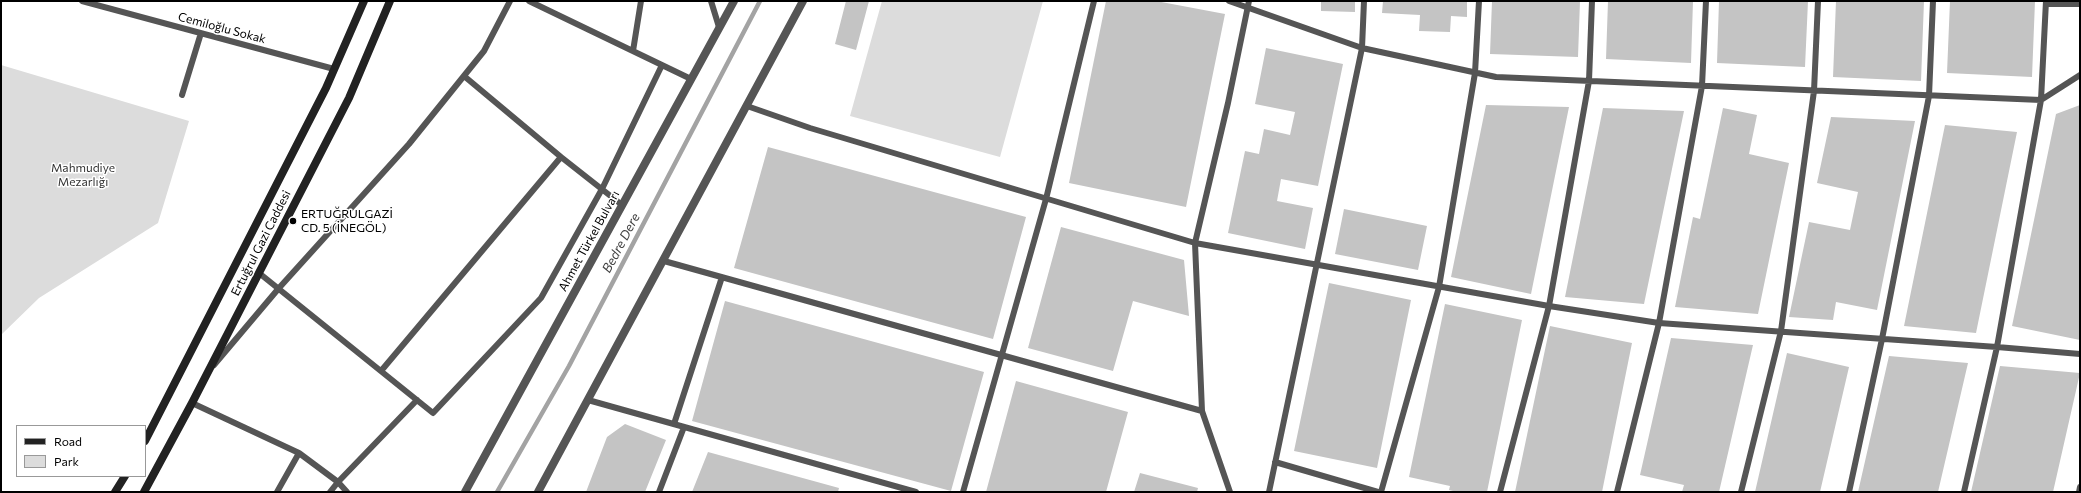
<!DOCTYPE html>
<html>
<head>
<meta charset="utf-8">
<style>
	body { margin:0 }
	#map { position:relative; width:2081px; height:493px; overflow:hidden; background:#fff; font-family:Commissioner,sans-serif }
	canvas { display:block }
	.frame { position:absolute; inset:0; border:2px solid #000; pointer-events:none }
	.legend { position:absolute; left:16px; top:425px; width:130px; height:52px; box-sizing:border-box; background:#fff; border:1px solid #999; margin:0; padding:5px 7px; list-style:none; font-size:12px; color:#000 }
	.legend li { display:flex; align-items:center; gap:8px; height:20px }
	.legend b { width:20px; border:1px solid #999 }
</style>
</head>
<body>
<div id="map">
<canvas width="2081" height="493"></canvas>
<div class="frame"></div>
<ul class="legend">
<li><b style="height:5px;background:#222"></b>Road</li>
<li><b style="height:11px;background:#dcdcdc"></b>Park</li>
</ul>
</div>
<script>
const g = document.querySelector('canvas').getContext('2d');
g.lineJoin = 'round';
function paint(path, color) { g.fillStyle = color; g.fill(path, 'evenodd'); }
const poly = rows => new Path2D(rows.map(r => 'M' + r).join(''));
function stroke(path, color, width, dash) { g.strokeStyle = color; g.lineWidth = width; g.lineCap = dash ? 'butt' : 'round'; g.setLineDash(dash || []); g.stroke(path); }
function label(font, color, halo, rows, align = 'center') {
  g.font = font + ' Commissioner,sans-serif'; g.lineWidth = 3; g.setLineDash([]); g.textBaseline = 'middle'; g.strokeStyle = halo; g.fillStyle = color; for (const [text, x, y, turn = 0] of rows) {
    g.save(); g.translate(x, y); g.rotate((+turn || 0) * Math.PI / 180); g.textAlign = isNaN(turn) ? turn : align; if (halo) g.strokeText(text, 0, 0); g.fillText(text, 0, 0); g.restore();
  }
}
paint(poly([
	[882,1,1043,1,1000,157,850,116],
	[1,65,189,121,158,223,39,298,1,335]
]), '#dcdcdc');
stroke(poly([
	[497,492,569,366,760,1]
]), '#a3a3a3', 4.5);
paint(poly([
	[846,1,869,1,856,50,835,44],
	[1106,1,1156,1,1225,14,1186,207,1069,183],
	[1321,1,1355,1,1355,12,1321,11],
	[1383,1,1467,1,1467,17,1451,16,1450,32,1419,31,1420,15,1382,13],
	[1492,1,1580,1,1578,57,1490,54],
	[1608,1,1693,1,1691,63,1606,59],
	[1719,1,1808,1,1805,67,1717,63],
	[1836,1,1924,1,1921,81,1833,77],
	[1950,1,2035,1,2032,77,1947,73],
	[1266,48,1343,64,1318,186,1281,179,1277,201,1313,208,1305,249,1228,233,1245,151,1259,154,1264,129,1290,135,1295,112,1255,104],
	[1486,105,1569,107,1531,294,1451,277],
	[2080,105,2080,340,2012,326,2056,114],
	[1603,108,1684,111,1644,304,1565,297],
	[1723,108,1757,115,1749,154,1789,163,1758,314,1675,307,1693,217,1700,219],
	[1831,117,1915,121,1877,310,1836,302,1833,320,1789,317,1809,222,1850,230,1858,192,1817,183],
	[1945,125,2017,132,1976,333,1904,326],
	[768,147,1026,217,993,339,734,268],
	[1344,209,1427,226,1418,270,1335,254],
	[1061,227,1184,260,1189,316,1133,301,1113,371,1028,348],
	[1329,283,1411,300,1377,468,1294,451],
	[725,301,984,372,951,491,692,421],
	[1445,304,1522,320,1487,492,1457,492,1449,490,1450,486,1409,477],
	[1550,326,1632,343,1602,492,1515,492],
	[1671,338,1753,345,1719,492,1682,492,1684,485,1640,475],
	[1787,353,1849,367,1820,492,1755,492],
	[1889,356,1968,363,1938,492,1858,492],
	[2000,366,2080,373,2053,492,1971,492],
	[1016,381,1128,412,1106,492,986,492],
	[625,424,666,440,645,492,586,492,607,437],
	[708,452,839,488,838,492,692,492],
	[1140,473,1198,488,1197,492,1134,492]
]), '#c4c4c4');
stroke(poly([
	[82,1,334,69],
	[529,1,691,79],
	[711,1,719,27],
	[1229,1,1362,48,1496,77,2041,100,2080,75],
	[2046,4,2080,4],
	[633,51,641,1],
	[464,76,561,157,622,205],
	[182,95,201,33],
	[747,106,810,128,1195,243,1549,306,1659,323,1997,347,2080,354],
	[664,261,1202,411],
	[259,273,433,413,541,298,602,189,662,65],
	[214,365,279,288,409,144,484,51,510,1],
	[381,371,561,157],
	[588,400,916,492],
	[192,403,299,453,338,482,347,492],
	[674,424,722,277],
	[1275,462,1378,492],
	[277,492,299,453],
	[330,492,338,482,417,400],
	[659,492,684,427],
	[963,492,1046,199,1094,1],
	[1230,492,1202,411,1195,243,1228,103,1249,1],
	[1269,492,1362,48,1364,1],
	[1381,492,1439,287,1475,73,1479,1],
	[1500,492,1549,306,1589,81,1592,1],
	[1617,492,1659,323,1702,86,1706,1],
	[1741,492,1781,331,1814,91,1818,1],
	[1849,492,1882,339,1929,96,1933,1],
	[1964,492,1997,347,2041,100,2046,1],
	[2079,492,2080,487]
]), '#555', 6);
stroke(poly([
	[465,492,734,1],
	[538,492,803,1]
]), '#555', 8);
stroke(poly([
	[145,441,326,88,364,1],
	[115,492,125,476],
	[144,492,192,403,349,98,390,1]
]), '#222', 8);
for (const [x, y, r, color] of [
	[293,221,4,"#000"]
]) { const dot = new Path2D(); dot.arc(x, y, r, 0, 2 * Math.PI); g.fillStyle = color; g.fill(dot); stroke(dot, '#fff', 1.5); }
label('12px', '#000', '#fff', [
	["Cemiloğlu Sokak",222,28,15],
	["Ahmet Türkel Bulvarı",589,241,-61],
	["Ertuğrul Gazi Caddesi",261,243,-63]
]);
label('12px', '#333', '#fff', [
	["Mahmudiye",83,168],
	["Mezarlığı",83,182]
]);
label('12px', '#000', '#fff', [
	["ERTUĞRULGAZİ",301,214],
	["CD. 5 (İNEGÖL)",301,228]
], 'left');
label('italic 13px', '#444', '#fff', [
	["Bedre Dere",621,243,-62]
]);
</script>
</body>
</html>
